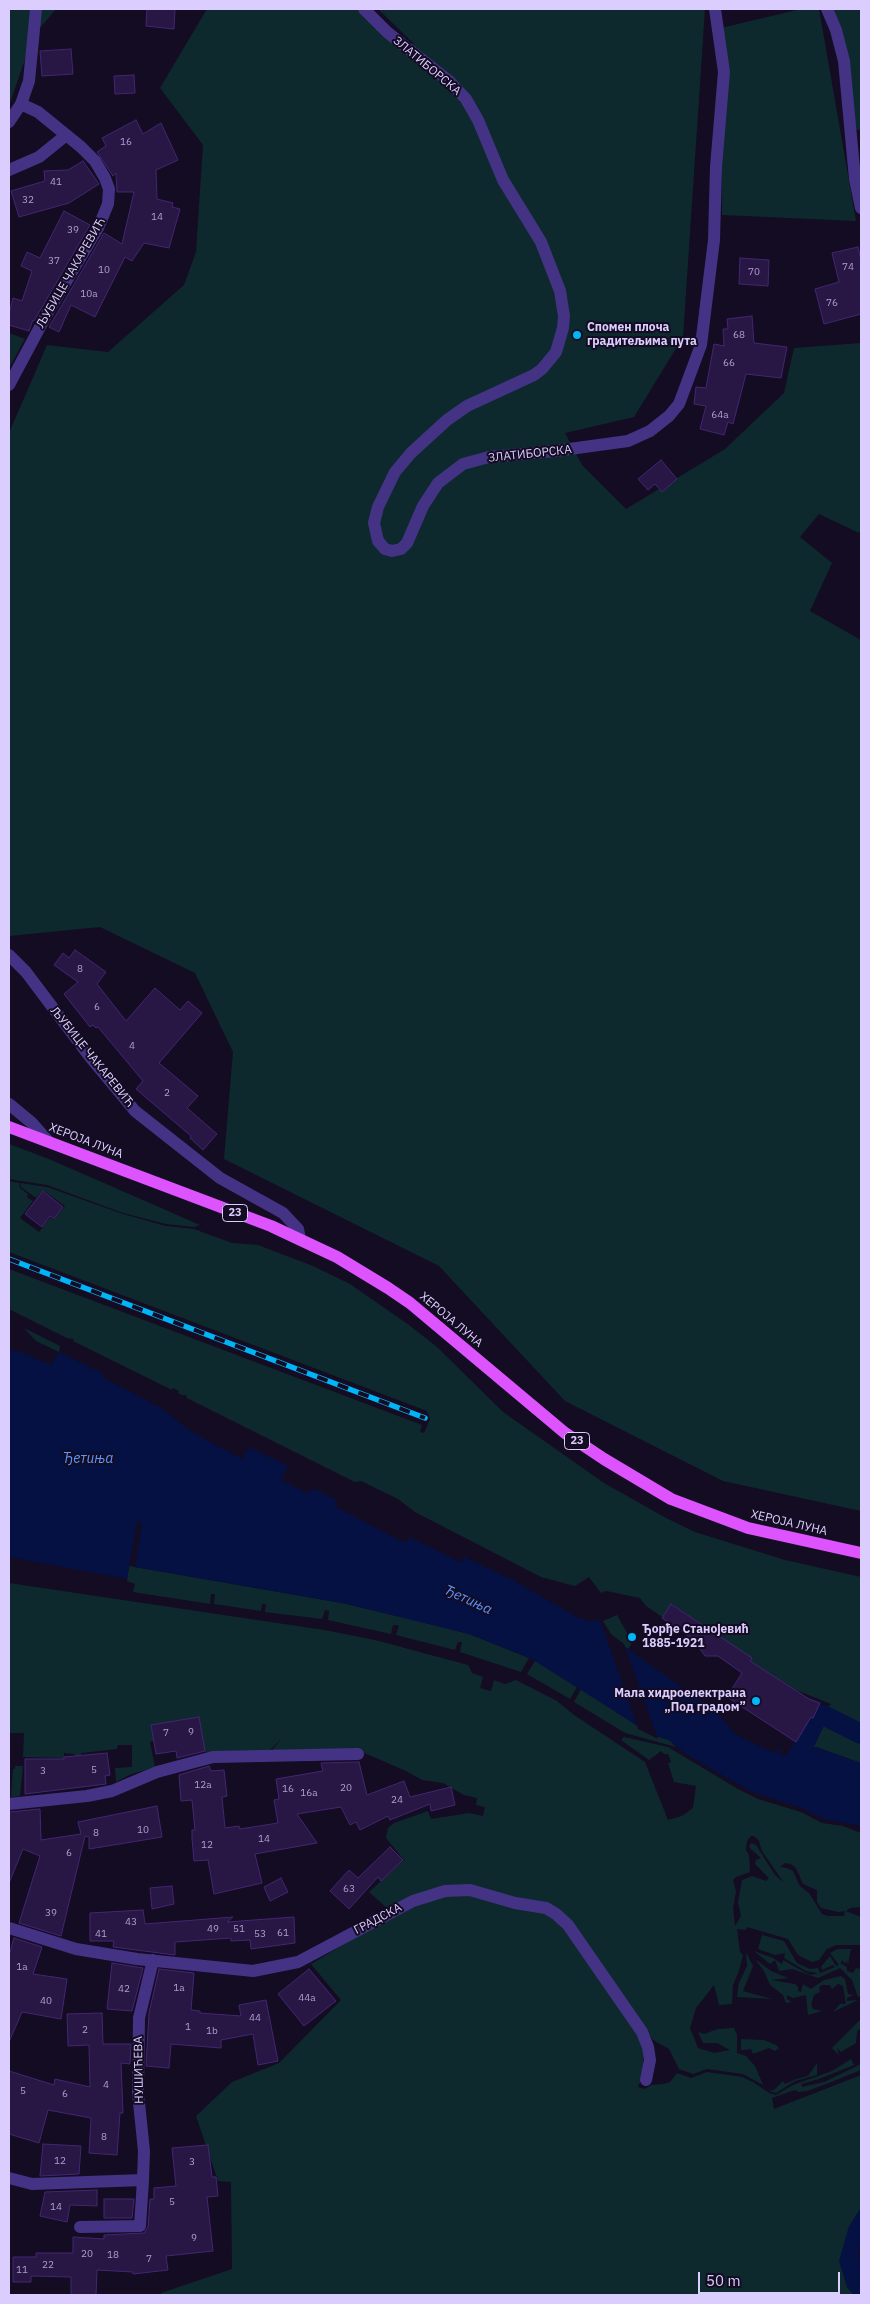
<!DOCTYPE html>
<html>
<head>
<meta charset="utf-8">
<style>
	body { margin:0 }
	#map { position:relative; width:870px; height:2304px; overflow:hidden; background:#140c22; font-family:"IBM Plex Sans",sans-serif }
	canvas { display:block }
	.frame { position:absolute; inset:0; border:10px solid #dccdff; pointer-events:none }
	.scale { position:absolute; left:698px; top:2272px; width:142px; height:22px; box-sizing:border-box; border:2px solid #dccdff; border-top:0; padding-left:6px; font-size:15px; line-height:18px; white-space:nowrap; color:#dccdff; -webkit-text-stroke:4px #140c22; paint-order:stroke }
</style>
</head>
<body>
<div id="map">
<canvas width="870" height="2304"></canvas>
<div class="frame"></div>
<div class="scale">50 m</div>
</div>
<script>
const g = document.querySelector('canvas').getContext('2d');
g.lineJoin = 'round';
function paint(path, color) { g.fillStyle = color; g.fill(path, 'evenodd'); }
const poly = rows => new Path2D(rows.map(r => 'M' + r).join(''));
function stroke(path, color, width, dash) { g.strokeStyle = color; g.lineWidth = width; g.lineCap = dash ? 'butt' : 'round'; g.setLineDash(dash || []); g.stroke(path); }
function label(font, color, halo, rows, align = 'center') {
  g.font = font + ' "IBM Plex Sans",sans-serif'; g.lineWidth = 4; g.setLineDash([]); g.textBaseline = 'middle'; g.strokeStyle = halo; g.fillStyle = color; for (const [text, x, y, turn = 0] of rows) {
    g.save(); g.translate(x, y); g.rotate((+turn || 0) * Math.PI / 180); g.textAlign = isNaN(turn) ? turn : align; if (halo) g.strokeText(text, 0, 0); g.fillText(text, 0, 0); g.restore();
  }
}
paint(poly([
	[9,9,56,9,33,36,9,106],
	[207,9,357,9,402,50,414,44,378,9,705,9,683,337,634,417,565,433,582,465,626,509,725,449,784,393,794,348,861,343,861,529,859,533,819,514,800,537,832,563,810,611,861,640,861,1511,723,1481,565,1401,439,1266,224,1159,233,1052,195,973,100,927,9,936,9,433,47,345,108,352,184,285,196,252,203,145,160,88],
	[801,9,819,9,856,221,722,215,721,28],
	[832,9,861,9,861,130,852,129],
	[9,333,25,339,9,368],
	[9,1144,49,1159,200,1225,194,1227,166,1224,123,1213,47,1185,9,1179],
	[9,1181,19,1183,20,1188,28,1194,27,1197,33,1201,20,1218,39,1232,50,1218,54,1220,65,1206,43,1190,36,1198,21,1187,20,1183,47,1187,123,1214,166,1226,194,1229,232,1243,258,1245,313,1266,350,1284,409,1325,437,1347,503,1412,604,1483,666,1518,695,1532,785,1560,861,1577,861,1727,825,1710,831,1704,796,1690,750,1661,751,1658,672,1604,662,1617,646,1606,640,1598,606,1591,601,1593,589,1577,575,1586,541,1577,415,1512,398,1499,361,1481,355,1482,187,1398,186,1395,182,1395,178,1393,179,1391,173,1388,172,1390,73,1341,74,1339,67,1338,9,1309,9,1269,422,1425,420,1432,424,1433,430,1419,427,1411,9,1252],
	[24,1328,60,1346,59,1352,36,1341],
	[129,1566,342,1603,387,1613,469,1634,529,1658,521,1672,460,1652,462,1642,458,1642,455,1650,396,1635,399,1626,396,1625,393,1625,391,1634,328,1620,329,1611,325,1610,322,1619,265,1612,266,1604,262,1604,261,1611,214,1604,215,1594,211,1594,210,1604,133,1592,135,1584,127,1581],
	[9,1583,324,1630,375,1640,468,1665,472,1673,483,1677,480,1688,491,1691,494,1680,505,1684,516,1680,557,1701,574,1715,645,1762,668,1820,682,1816,693,1808,696,1786,674,1782,668,1763,671,1762,668,1754,664,1754,661,1751,649,1760,621,1740,624,1737,668,1747,738,1789,758,1799,801,1812,822,1823,843,1826,861,1833,861,1907,850,1908,846,1911,861,1917,861,1945,836,1945,827,1949,819,1960,812,1962,798,1955,788,1939,747,1927,746,1930,737,1929,740,1952,743,1955,739,1971,733,1985,732,2004,719,2005,714,1985,696,2008,690,2028,698,2048,714,2053,730,2050,717,2043,703,2043,698,2032,704,2034,718,2029,734,2028,737,2035,737,2053,746,2056,755,2066,763,2085,743,2074,707,2069,693,2074,679,2069,669,2049,653,2040,583,1937,523,1901,469,1886,387,1908,369,1892,404,1860,386,1838,388,1828,394,1823,428,1811,431,1819,469,1813,483,1816,485,1807,476,1805,477,1798,464,1795,443,1783,422,1780,406,1771,362,1752,272,1750,282,1738,270,1750,205,1752,199,1717,151,1725,154,1741,150,1742,155,1767,129,1775,116,1782,115,1768,132,1767,132,1745,118,1745,117,1749,81,1753,82,1768,74,1769,75,1754,64,1753,64,1758,23,1757,24,1733,9,1733],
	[751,1836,754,1836,759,1841,762,1851,784,1883,775,1875,756,1845,751,1843,749,1847,752,1850,761,1858,756,1860,755,1864,769,1878,766,1881,752,1876,742,1880,738,1902,741,1916,735,1926,733,1908,736,1891,733,1880,736,1877,750,1872,749,1855,746,1850,747,1841],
	[785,1863,791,1864,796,1868,803,1884,817,1890,817,1902,821,1908,838,1912,845,1911,844,1916,828,1916,822,1914,809,1893,800,1886,793,1871,787,1868,780,1867],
	[617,1615,631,1640,631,1645,628,1649,609,1636,601,1622],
	[535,1661,577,1687,570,1699,527,1674],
	[581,1689,630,1721,652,1735,669,1740,676,1747,625,1733,574,1702],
	[820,1720,861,1740,861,1763,816,1747,809,1748],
	[15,1766,23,1766,20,1796,11,1797,13,1769,15,1769],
	[462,1894,543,1912,559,1922,638,2034,643,2051,643,2064,642,2078,638,2087,645,2089,651,2085,664,2084,670,2082,677,2073,691,2078,707,2072,742,2077,753,2082,769,2093,776,2095,793,2085,832,2071,851,2059,854,2065,819,2079,801,2084,802,2087,824,2082,861,2064,861,2070,829,2083,807,2091,799,2092,795,2090,772,2098,774,2109,861,2075,861,2208,849,2227,847,2287,854,2295,161,2295,161,2293,232,2269,231,2182,218,2181,196,2116,232,2082,279,2063,341,2000,311,1964,361,1934,421,1903,434,1898],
	[762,1935,784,1941,797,1963,810,1969,818,1968,820,1973,835,1967,833,1965,822,1970,821,1967,830,1956,836,1966,839,1965,830,1953,838,1949,851,1949,848,1965,847,1960,845,1964,843,1960,840,1963,847,1967,847,1971,853,1973,856,1968,861,1969,860,1996,858,1997,852,1980,840,1968,818,1978,792,1969,779,1971,775,1960,770,1964,754,1951,773,1958,782,1964,783,1960,806,1973,811,1975,818,1973,806,1971,784,1958,785,1953,775,1955,758,1949],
	[746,1952,753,1966,743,1991,772,1999,737,1997,739,1983,747,1966],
	[755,1959,771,1971,788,1978,771,1980,795,1984,798,1987,798,1991,801,1992,803,1984,811,1989,824,1980,841,1976,845,1979,848,1994,853,1995,847,1998,847,2001,858,2000,833,2012,840,2004,846,2004,843,1986,838,1984,832,1989,830,1985,822,1985,819,1987,820,1992,814,1995,811,2005,813,2009,822,2011,808,2015,806,1995,793,1998,787,1995,787,1999,792,2002,786,2003,783,1995,770,1985,764,1971],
	[861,2019,861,2032,859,2029,857,2032,856,2043,841,2052,837,2048,839,2055,832,2048],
	[741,2039,764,2040,776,2045,779,2048,775,2051,769,2048,753,2054,751,2049,741,2050],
	[817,2063,817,2075,795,2081,776,2093,769,2091,774,2090,783,2081,785,2084,796,2079,808,2076]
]), '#0e292d');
paint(poly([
	[9,1350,21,1352,51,1365,59,1352,102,1373,104,1378,161,1408,192,1432,242,1459,249,1447,288,1466,281,1480,309,1494,313,1488,337,1500,334,1506,403,1542,406,1543,409,1537,461,1562,464,1557,511,1579,577,1617,591,1622,598,1619,609,1636,717,1712,732,1731,746,1740,775,1753,779,1748,782,1750,779,1754,791,1759,799,1757,809,1748,816,1747,861,1763,861,1826,824,1819,802,1808,752,1792,687,1755,669,1740,652,1735,630,1721,532,1659,469,1634,342,1603,135,1567,142,1522,137,1521,127,1579,9,1557],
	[861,2208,861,2242,858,2253,861,2272,861,2295,854,2295,847,2287,839,2261,849,2226]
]), '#051142');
paint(poly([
	[603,1621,611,1634,624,1644,658,1739,638,1729,601,1622]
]), '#140c22');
stroke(poly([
	[823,1715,861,1734],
	[783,1777,802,1749,816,1719]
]), '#051142', 20);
const building = poly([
	[147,9,175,9,174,29,146,26,147,9],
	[71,49,73,74,42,76,40,51,71,49],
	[134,75,135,93,115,94,114,76,134,75],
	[136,120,143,134,161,123,178,160,156,170,157,199,173,203,172,207,180,209,169,248,144,243,132,261,125,257,95,317,71,305,59,332,49,327,104,233,122,244,134,192,117,192,116,173,113,176,97,152,106,146,102,138,136,120],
	[83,161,99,184,69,203,19,217,11,191,45,181,44,171,68,170,83,161],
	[64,211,90,225,34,321,33,320,29,331,9,325,9,314,13,298,22,301,32,271,21,266,27,252,40,258,64,211],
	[858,247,861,260,861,314,824,324,815,289,839,282,832,253,858,247],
	[740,258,769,260,768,286,739,284,740,258],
	[752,316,754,343,787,347,781,378,746,374,733,424,728,422,724,435,700,429,706,406,694,404,696,387,706,388,714,344,724,346,723,329,728,329,727,319,752,316],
	[661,460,677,479,662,492,655,484,648,490,638,479,661,460],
	[75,950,106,972,97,984,126,1021,155,988,180,1010,188,1001,202,1013,159,1063,198,1096,187,1108,217,1134,203,1150,190,1138,191,1136,136,1089,143,1081,98,1027,96,1028,93,1025,90,1027,64,994,78,982,54,965,63,953,69,958,75,950],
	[43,1191,63,1207,54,1219,50,1216,42,1227,25,1214,43,1191],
	[671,1604,752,1658,750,1661,809,1699,820,1703,813,1718,811,1717,796,1742,727,1697,742,1673,718,1656,705,1656,694,1640,662,1618,671,1604],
	[199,1717,205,1751,177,1758,176,1751,156,1754,151,1725,199,1717],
	[107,1753,110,1775,105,1776,106,1784,25,1794,25,1759,64,1759,64,1757,107,1753],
	[359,1762,367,1795,404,1781,410,1797,451,1787,455,1805,431,1811,430,1804,390,1820,388,1816,360,1830,356,1822,350,1825,341,1807,297,1814,317,1843,255,1854,262,1883,214,1894,208,1860,194,1861,192,1838,192,1830,195,1830,192,1800,181,1801,179,1775,209,1766,211,1771,224,1770,227,1796,222,1797,225,1828,239,1826,240,1829,278,1823,274,1800,279,1799,276,1779,323,1771,321,1763,359,1762],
	[157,1806,162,1837,89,1849,89,1837,85,1836,61,1936,19,1923,40,1856,23,1849,9,1883,9,1812,40,1809,41,1840,81,1834,78,1822,157,1806],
	[390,1847,403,1860,381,1881,378,1877,349,1909,330,1891,349,1870,358,1878,390,1847],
	[281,1878,288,1892,270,1901,264,1887,281,1878],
	[172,1886,174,1904,152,1909,150,1888,172,1886],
	[143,1910,145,1924,233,1917,227,1922,294,1917,295,1943,251,1949,250,1940,231,1941,231,1938,175,1942,175,1955,113,1947,114,1941,90,1941,90,1913,143,1910],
	[14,1938,42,1947,33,1974,67,1979,61,2019,22,2012,9,2042,9,1956,14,1938],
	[112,1963,143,1968,132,2011,107,2009,112,1963],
	[159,1969,194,1973,191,2010,200,2011,200,2013,241,2016,239,2005,266,2000,278,2061,258,2065,253,2034,221,2040,221,2048,171,2044,169,2068,146,2066,149,2013,159,1969],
	[309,1969,336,2001,304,2026,278,1994,309,1969],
	[102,2013,103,2044,131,2044,130,2064,121,2063,123,2113,120,2113,117,2155,89,2153,91,2118,48,2110,39,2143,9,2134,9,2071,54,2085,55,2079,90,2087,89,2045,68,2046,67,2014,102,2013],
	[43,2144,81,2146,79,2174,40,2176,43,2144],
	[208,2145,212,2177,216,2177,218,2196,207,2197,213,2251,166,2256,168,2270,133,2274,133,2272,97,2270,96,2295,71,2295,71,2277,31,2276,31,2282,13,2282,13,2257,36,2257,36,2253,73,2253,73,2237,104,2239,104,2235,144,2233,148,2227,150,2199,154,2199,154,2188,176,2186,172,2148,208,2145],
	[97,2190,97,2206,70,2205,67,2222,40,2216,45,2192,97,2190],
	[104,2199,134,2199,132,2218,104,2218,104,2199]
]);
paint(building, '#281645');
stroke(building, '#432673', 1);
stroke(poly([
	[364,9,387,32,450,82,466,99,478,120,503,180,541,242,560,291,564,316,563,328,556,352,542,369,534,375,467,406,447,420,411,453,395,472,378,507,374,523,378,541,385,549,392,551,401,549,407,543,423,506,438,483,463,464,489,457,555,451,628,441,650,431,669,416,679,404,701,345,714,240,716,167,724,72,715,9],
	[827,9,836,30,844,61,855,179,861,208],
	[9,122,21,104,29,81,36,9],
	[9,170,39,157,65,136],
	[9,385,48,312,98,228,108,204,109,189,105,178,95,161,81,147,38,112,21,104],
	[9,955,26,972,90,1057,135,1111,220,1178,283,1213,298,1229,300,1239],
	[9,1104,32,1123,48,1141],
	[9,1804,87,1796,112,1791,157,1772,213,1757,358,1754],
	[9,1928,76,1949,137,1959,253,1971,298,1962,413,1901,445,1891,470,1890,515,1903,546,1908,556,1914,568,1925,642,2032,648,2047,650,2060,646,2080],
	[9,2178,32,2184,143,2180,144,2151,138,2093,139,2018,153,1960],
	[80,2227,140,2226,143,2180]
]), '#443385', 12);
stroke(poly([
	[9,1127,271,1226,337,1257,388,1288,410,1303,565,1433,604,1459,671,1499,748,1528,861,1553]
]), '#dd54ff', 12);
const rail = poly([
	[9,1259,425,1418]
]);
stroke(rail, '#00b4f8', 5.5);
stroke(rail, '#140c22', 4, [11]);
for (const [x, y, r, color] of [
	[577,335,5,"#00b4f8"],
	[632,1637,5,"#00b4f8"],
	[756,1701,5,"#00b4f8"]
]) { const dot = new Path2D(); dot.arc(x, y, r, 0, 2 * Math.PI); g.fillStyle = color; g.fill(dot); stroke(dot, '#140c22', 2); }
label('10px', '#af9fd0', null, [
	["16",126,142],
	["41",56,182],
	["32",28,200],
	["14",157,217],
	["39",73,230],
	["37",54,261],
	["74",848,267],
	["10",104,270],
	["70",754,272],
	["10a",89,294],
	["76",832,303],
	["68",739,335],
	["66",729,363],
	["64a",720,415],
	["8",80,969],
	["6",97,1007],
	["4",132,1046],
	["2",167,1093],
	["9",191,1732],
	["7",166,1733],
	["5",94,1770],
	["3",43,1771],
	["12a",203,1785],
	["20",346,1788],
	["16",288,1789],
	["16a",309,1793],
	["24",397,1800],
	["10",143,1830],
	["8",96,1833],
	["14",264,1839],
	["12",207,1845],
	["6",69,1853],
	["63",349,1889],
	["39",51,1913],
	["43",131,1922],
	["49",213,1929],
	["51",239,1929],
	["61",283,1933],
	["41",101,1934],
	["53",260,1934],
	["1a",22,1967],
	["1a",179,1988],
	["42",124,1989],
	["44a",307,1998],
	["40",46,2001],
	["44",255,2018],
	["1",188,2027],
	["2",85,2030],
	["1b",212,2031],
	["4",106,2085],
	["5",23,2091],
	["6",65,2094],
	["8",104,2137],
	["12",60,2161],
	["3",192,2162],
	["5",172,2202],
	["14",56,2207],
	["9",194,2238],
	["20",87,2254],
	["18",113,2255],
	["7",149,2259],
	["22",48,2265],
	["11",22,2270]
]);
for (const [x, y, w] of [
	[235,1213,25],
	[577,1441,25]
]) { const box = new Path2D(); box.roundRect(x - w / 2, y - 8.5, w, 17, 4); g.fillStyle = '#140c22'; g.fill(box); stroke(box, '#dccdff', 1); }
label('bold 11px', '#dccdff', null, [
	["23",235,1213],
	["23",577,1441]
]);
label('12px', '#dccdff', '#140c22', [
	["ЗЛАТИБОРСКА",427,66,40],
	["ЉУБИЦЕ ЧАКАРЕВИЋ",71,273,-60],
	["ЗЛАТИБОРСКА",530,454,-6],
	["ЉУБИЦЕ ЧАКАРЕВИЋ",92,1057,51],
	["ХЕРОЈА ЛУНА",86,1141,21],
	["ХЕРОЈА ЛУНА",451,1320,40],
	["ХЕРОЈА ЛУНА",789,1523,13],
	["ГРАДСКА",378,1919,-28],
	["НУШИЋЕВА",139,2070,-91]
]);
label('bold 12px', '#dccdff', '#140c22', [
	["Спомен плоча",587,328],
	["градитељима пута",587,342],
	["Ђорђе Станојевић",642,1630],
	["1885-1921",642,1644],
	["Мала хидроелектрана",746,1694,"right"],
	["„Под градом”",746,1708,"right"]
], 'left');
label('italic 14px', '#5b96ff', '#140c22', [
	["Ђетиња",88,1459],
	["Ђетиња",468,1600,25]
]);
</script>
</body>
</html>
